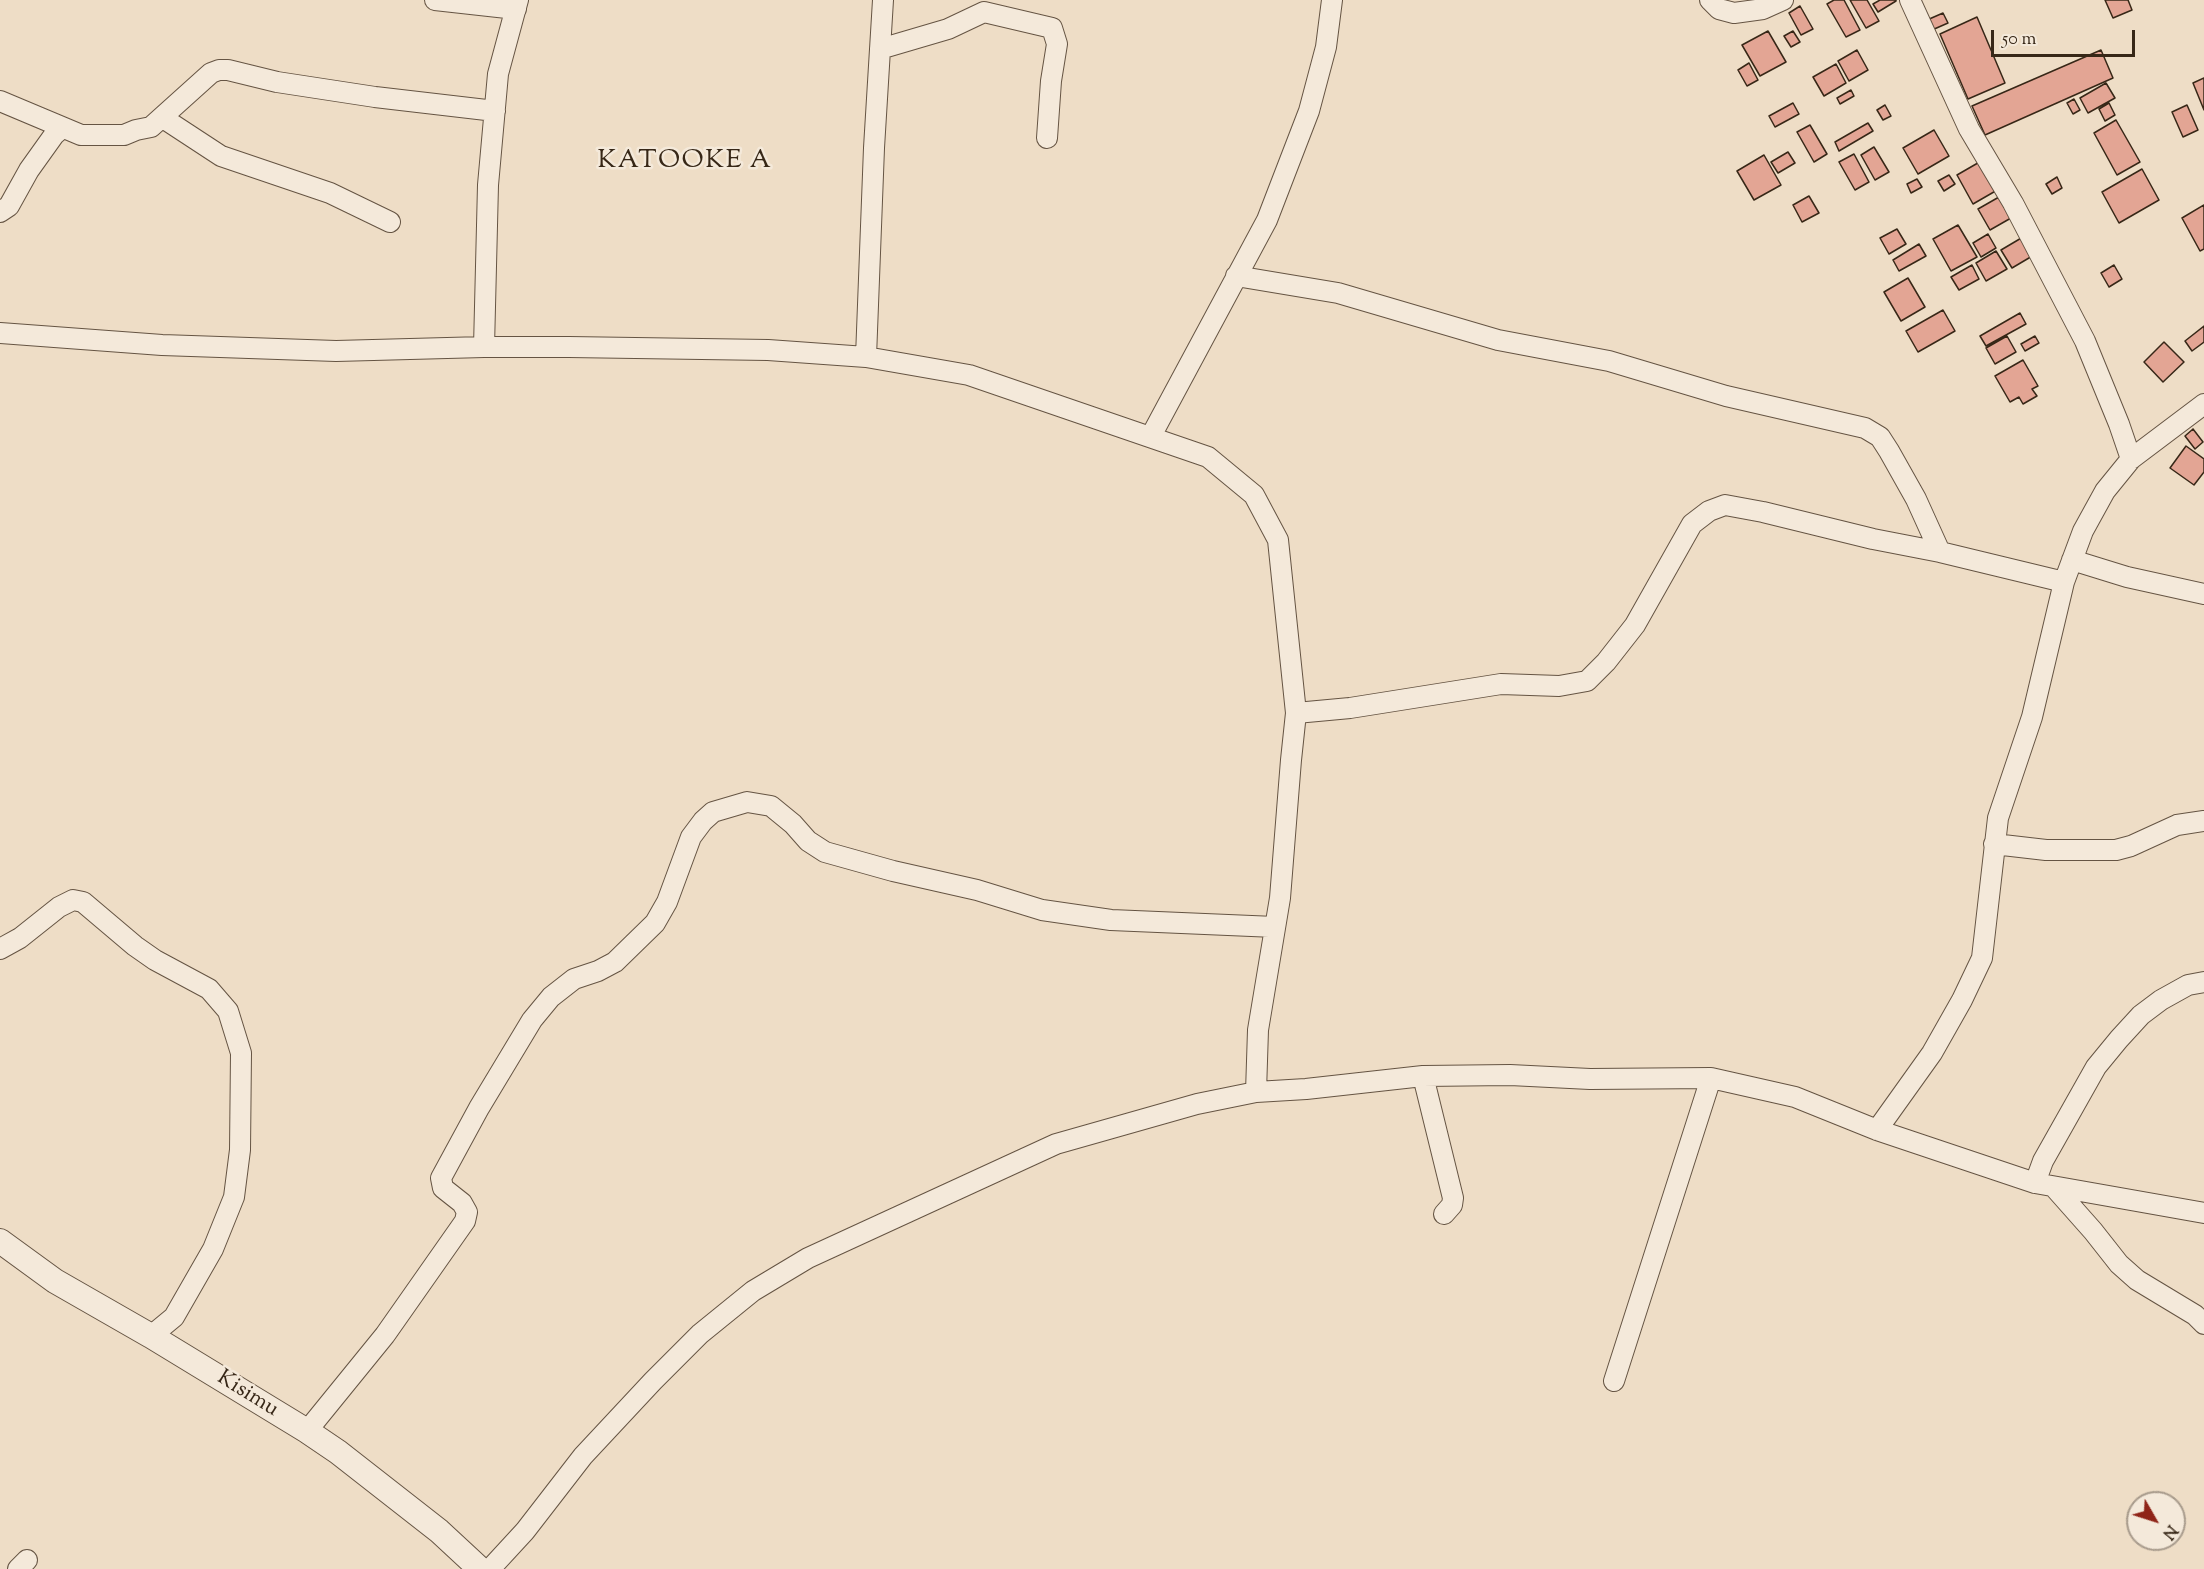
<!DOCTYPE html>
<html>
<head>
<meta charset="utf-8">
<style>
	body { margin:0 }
	#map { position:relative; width:2204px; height:1569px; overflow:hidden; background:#eeddc6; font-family:"Sorts Mill Goudy",serif }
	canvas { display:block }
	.north { position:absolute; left:2126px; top:1491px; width:60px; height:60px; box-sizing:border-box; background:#f4e9da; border:2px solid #a89b8c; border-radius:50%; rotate:129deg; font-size:16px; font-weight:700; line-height:24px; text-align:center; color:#372717 }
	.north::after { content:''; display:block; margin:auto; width:21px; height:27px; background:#8f2418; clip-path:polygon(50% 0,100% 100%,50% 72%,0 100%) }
	.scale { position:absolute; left:1991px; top:30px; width:144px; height:27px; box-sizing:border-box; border:3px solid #372717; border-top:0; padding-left:8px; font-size:18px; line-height:21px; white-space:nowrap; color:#372717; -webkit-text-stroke:4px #f4e9da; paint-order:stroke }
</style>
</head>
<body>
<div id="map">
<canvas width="2204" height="1569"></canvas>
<div class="north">N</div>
<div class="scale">50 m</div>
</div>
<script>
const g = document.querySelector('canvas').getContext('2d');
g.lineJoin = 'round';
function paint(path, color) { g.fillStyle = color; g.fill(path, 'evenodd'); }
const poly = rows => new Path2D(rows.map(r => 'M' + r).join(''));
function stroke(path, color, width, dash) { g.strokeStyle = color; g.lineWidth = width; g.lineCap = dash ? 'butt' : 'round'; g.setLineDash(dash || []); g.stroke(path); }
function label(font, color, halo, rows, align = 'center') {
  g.font = font + ' "Sorts Mill Goudy",serif'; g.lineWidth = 5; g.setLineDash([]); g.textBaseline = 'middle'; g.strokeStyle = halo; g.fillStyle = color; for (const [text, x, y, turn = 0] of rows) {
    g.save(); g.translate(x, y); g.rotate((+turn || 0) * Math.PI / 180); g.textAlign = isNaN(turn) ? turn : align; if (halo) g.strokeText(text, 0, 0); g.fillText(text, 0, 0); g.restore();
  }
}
const building = poly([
	[1834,0,1844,0,1860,30,1846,37,1827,4,1834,0],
	[1850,0,1867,0,1879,21,1866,28,1850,0],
	[1880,0,1896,0,1896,1,1878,12,1873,4,1880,0],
	[2105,0,2128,0,2132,10,2113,18,2105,0],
	[1800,6,1813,29,1801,35,1789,13,1800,6],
	[1943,13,1948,23,1932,30,1927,20,1943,13],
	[1977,17,2005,83,1968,99,1940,34,1977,17],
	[1768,31,1786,62,1760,76,1742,45,1768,31],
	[1793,31,1800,42,1791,47,1784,36,1793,31],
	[1857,50,1868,70,1849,81,1838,61,1857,50],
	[2101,50,2113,78,1985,135,1972,106,2101,50],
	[1749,63,1758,80,1747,86,1738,70,1749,63],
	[1836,64,1846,83,1824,96,1813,77,1836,64],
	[2204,78,2204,110,2193,83,2204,78],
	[2106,83,2115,98,2088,113,2080,98,2106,83],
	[1851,90,1854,96,1840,104,1837,98,1851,90],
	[2074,99,2080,110,2073,114,2067,103,2074,99],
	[1793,103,1799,114,1775,127,1769,116,1793,103],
	[2109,103,2115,115,2105,121,2099,109,2109,103],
	[1885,105,1891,116,1883,120,1877,110,1885,105],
	[2187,105,2198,130,2183,137,2172,112,2187,105],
	[2116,120,2140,162,2117,175,2094,133,2116,120],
	[1868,123,1873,131,1839,151,1835,142,1868,123],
	[1810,125,1827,154,1814,162,1797,132,1810,125],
	[1934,130,1949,156,1918,174,1903,148,1934,130],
	[1874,147,1889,172,1875,180,1861,155,1874,147],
	[1788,152,1795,163,1778,173,1771,162,1788,152],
	[1854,154,1869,182,1855,190,1839,162,1854,154],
	[1764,155,1781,185,1754,200,1737,171,1764,155],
	[1983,160,1999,189,1973,204,1957,175,1983,160],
	[2142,169,2159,200,2119,223,2102,192,2142,169],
	[1949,175,1955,184,1944,191,1938,181,1949,175],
	[2057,177,2062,188,2052,194,2046,184,2057,177],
	[1917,179,1922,187,1911,193,1907,184,1917,179],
	[1809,196,1819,213,1802,222,1793,205,1809,196],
	[1999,197,2011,218,1990,230,1978,209,1999,197],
	[2204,205,2204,249,2200,251,2182,218,2204,205],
	[1958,225,1977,257,1951,271,1933,239,1958,225],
	[1897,229,1906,244,1889,254,1880,238,1897,229],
	[1988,234,1996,248,1981,257,1973,243,1988,234],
	[2023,237,2034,255,2012,268,2001,250,2023,237],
	[1919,244,1926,256,1899,271,1893,260,1919,244],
	[1996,251,2007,269,1986,281,1976,263,1996,251],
	[1972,265,1979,279,1959,290,1951,277,1972,265],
	[2114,265,2122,279,2109,287,2101,273,2114,265],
	[1908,278,1925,307,1901,321,1884,292,1908,278],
	[1943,310,1955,331,1918,352,1906,331,1943,310],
	[2020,313,2026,324,1986,346,1980,336,2020,313],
	[2204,326,2204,342,2192,351,2185,341,2204,326],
	[2007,336,2016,352,1995,364,1986,348,2007,336],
	[2035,336,2039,343,2025,351,2021,344,2035,336],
	[2164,342,2184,362,2163,382,2144,362,2164,342],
	[2023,360,2038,386,2032,389,2037,396,2023,404,2019,397,2010,402,1995,376,2023,360],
	[2193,429,2203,442,2195,449,2185,436,2193,429],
	[2186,446,2204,459,2204,472,2194,485,2170,468,2186,446]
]);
paint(building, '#e3a594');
stroke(building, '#372717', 1.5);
const minor = poly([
	[435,0,516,9],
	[1710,0,1719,9,1734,13,1763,9,1783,0],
	[1910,0,1969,129,2013,203,2085,341,2119,424,2131,459],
	[880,49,948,29,984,12,1052,28,1057,44,1051,81,1047,138],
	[0,101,81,135,124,135,136,130,151,127,211,73,219,70,228,70,277,82,375,97,495,111],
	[163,118,221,156,330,193,390,222],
	[0,212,9,206,29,170,54,135,62,128],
	[1236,276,1338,293,1498,340,1609,361,1726,396,1865,428,1880,437,1889,451,1916,499,1940,552],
	[0,333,162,345,336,351,484,347,569,347,768,350,866,357,969,375,1208,457,1254,495,1278,540,1296,713,1291,760,1280,898,1258,1030,1256,1092],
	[484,347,488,185,498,74,518,0],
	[866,357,874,148,883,0],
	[1151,436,1267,220,1309,111,1326,47,1332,0],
	[2072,560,2127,577,2204,594],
	[1296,713,1350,708,1501,684,1559,686,1587,681,1606,662,1635,625,1692,524,1709,511,1725,505,1763,512,1873,539,1940,552,2064,582],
	[1994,844,2046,850,2116,850,2131,846,2177,825,2204,821],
	[0,949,20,938,59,907,73,900,83,902,135,946,155,960,209,989,228,1011,241,1053,240,1150,234,1197,213,1249,174,1317,151,1336],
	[1423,1076,1453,1198,1452,1205,1444,1214],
	[1877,1130,1932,1053,1962,1000,1982,958,1998,818,2032,717,2064,582,2083,531,2105,491,2131,459,2204,404],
	[2035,1183,2043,1161,2096,1067,2119,1039,2141,1015,2161,1000,2188,985,2204,982],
	[2054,1187,2093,1231,2119,1264,2137,1280,2195,1315,2204,1324],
	[1614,1381,1711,1078],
	[307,1431,385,1335,465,1221,467,1212,462,1203,443,1188,441,1178,479,1108,532,1020,551,997,574,979,598,971,615,962,655,923,667,902,691,837,703,821,713,812,747,802,771,806,793,824,808,841,825,852,893,871,977,890,1042,910,1111,920,1275,927],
	[18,1569,27,1560],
	[490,1569,525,1531,583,1456,653,1381,700,1334,753,1291,808,1258,1056,1144,1197,1104,1256,1092,1306,1089,1423,1076,1510,1075,1590,1079,1711,1078,1795,1097,1877,1130,2035,1183,2204,1213]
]);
const tertiary = poly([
	[0,1241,55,1281,151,1336,307,1431,338,1452,439,1531,480,1569]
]);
stroke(minor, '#655443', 22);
stroke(tertiary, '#655443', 26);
stroke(minor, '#f4e9da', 20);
stroke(tertiary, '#f4e9da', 24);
label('22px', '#372717', '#f4e9da', [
	["Kisimu",247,1395,32]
]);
g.letterSpacing = '1.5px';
label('26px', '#372717', '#f4e9da', [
	["KATOOKE A",685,163]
]);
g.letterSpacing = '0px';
</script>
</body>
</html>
